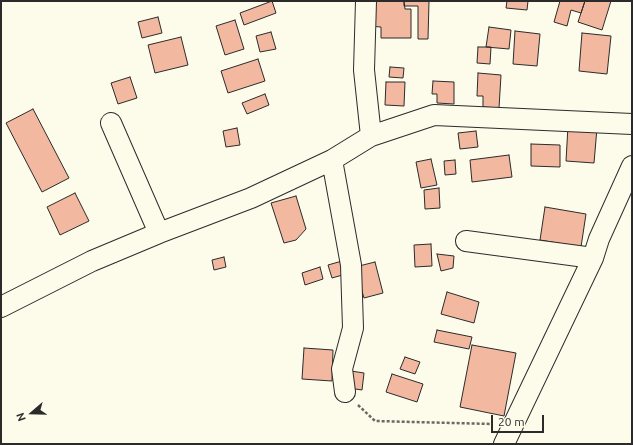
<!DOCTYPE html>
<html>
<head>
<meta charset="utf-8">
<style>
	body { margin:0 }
	#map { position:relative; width:633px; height:445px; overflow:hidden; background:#fdfbea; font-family:Ubuntu,sans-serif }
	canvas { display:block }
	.frame { position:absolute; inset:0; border:2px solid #2b2b2b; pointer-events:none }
	.north { position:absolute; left:12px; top:393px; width:40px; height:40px; -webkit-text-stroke:3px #fdfbea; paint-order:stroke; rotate:250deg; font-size:11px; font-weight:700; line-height:16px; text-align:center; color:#2b2b2b }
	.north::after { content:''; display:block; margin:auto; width:14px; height:18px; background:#2b2b2b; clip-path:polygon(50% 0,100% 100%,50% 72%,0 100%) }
	.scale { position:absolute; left:491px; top:415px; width:53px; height:18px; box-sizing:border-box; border:2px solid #2b2b2b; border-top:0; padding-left:5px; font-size:12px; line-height:14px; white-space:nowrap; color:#2b2b2b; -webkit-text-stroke:3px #fdfbea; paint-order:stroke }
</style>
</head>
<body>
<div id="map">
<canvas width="633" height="445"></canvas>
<div class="frame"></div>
<div class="north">N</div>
<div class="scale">20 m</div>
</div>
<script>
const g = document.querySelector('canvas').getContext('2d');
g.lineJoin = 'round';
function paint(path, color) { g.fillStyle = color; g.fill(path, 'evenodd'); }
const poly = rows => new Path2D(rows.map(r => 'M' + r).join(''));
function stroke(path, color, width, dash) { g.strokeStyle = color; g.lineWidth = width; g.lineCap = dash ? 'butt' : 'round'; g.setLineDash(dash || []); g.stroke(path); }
const building = poly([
	[272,1,276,13,244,25,240,13,272,1],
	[369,1,404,1,405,9,411,9,411,38,381,38,381,27,368,26,369,1],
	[404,1,429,1,428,39,418,39,418,6,404,6,404,1],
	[507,1,528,1,527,10,506,8,507,1],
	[560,1,585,1,581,13,571,10,567,26,554,22,560,1],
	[585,1,611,1,602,30,578,22,585,1],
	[158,17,162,33,142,38,138,22,158,17],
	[235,20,244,49,225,55,216,26,235,20],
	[489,27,511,30,509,49,486,47,489,27],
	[515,31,540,34,537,66,513,64,515,31],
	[271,32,276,49,260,52,256,36,271,32],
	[582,33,611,36,607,74,579,71,582,33],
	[181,37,188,65,155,73,148,45,181,37],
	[478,47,491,47,490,64,477,63,478,47],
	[258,59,265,81,228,93,221,71,258,59],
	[390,67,404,68,403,78,389,77,390,67],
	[478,73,501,75,499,108,483,107,483,96,477,96,478,73],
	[130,77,137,98,118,104,111,83,130,77],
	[433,81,454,82,454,104,437,103,437,94,432,94,433,81],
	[386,82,405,82,404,106,385,105,386,82],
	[265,94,269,105,247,114,242,103,265,94],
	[33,109,69,178,42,192,6,123,33,109],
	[568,126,597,128,594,163,566,161,568,126],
	[237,128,240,145,226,147,223,131,237,128],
	[476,131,478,147,460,149,458,133,476,131],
	[531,144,560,145,560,167,531,166,531,144],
	[509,155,512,177,472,182,470,160,509,155],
	[431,159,437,185,421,188,416,162,431,159],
	[455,160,456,174,445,175,444,161,455,160],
	[439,188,440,208,425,209,424,190,439,188],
	[75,193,89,221,60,235,47,207,75,193],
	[296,196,306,229,296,240,284,243,271,203,296,196],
	[545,207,586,214,581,247,540,240,545,207],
	[431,244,432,266,415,267,414,245,431,244],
	[437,254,454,256,453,268,441,271,437,254],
	[224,257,226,267,214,270,212,260,224,257],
	[342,261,346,274,332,278,328,265,342,261],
	[375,262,383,293,364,298,355,267,375,262],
	[320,267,323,279,305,285,302,273,320,267],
	[447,292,479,302,474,323,441,314,447,292],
	[437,330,472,337,469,349,434,342,437,330],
	[472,345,516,353,504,416,460,407,472,345],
	[304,348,333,350,332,381,302,379,304,348],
	[405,357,420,362,415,374,400,369,405,357],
	[351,371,364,373,362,390,349,388,351,371],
	[392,374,423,384,417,402,386,392,392,374]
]);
paint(building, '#f2b8a0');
stroke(building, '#2b2b2b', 1);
const minor = poly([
	[366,1,364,70,371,136],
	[111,123,159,233],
	[332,160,351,265,353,328,342,369,345,392],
	[466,241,593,258],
	[1,307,92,261,159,233,251,198,332,160,371,136,434,115,632,124],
	[504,444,593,258,599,239,632,166]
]);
stroke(minor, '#2b2b2b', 22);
stroke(poly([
	[358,405,375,421,493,424]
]), '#6a6964', 2.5, [3, 2]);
stroke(minor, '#fdfbea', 20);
</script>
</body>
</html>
